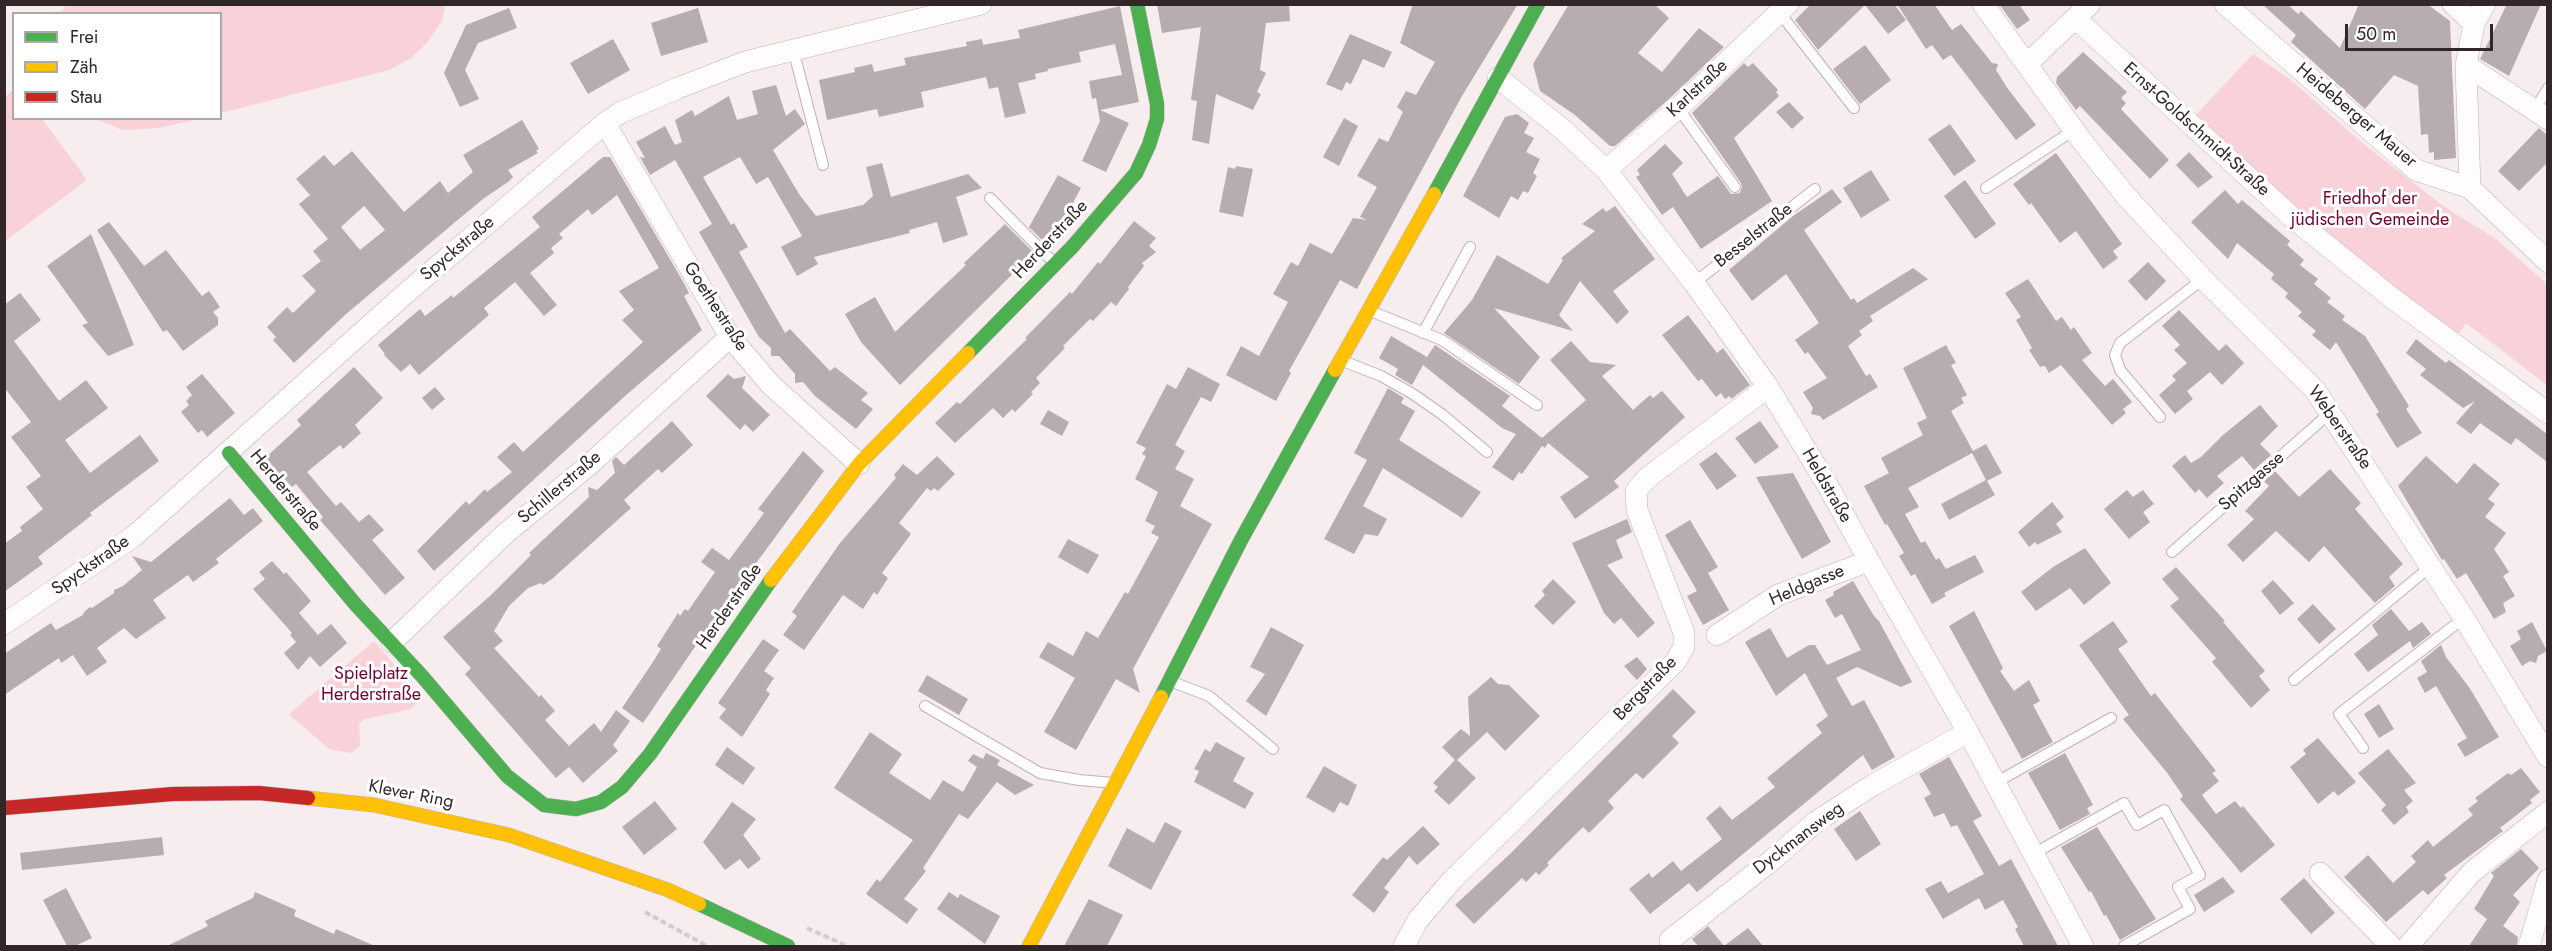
<!DOCTYPE html>
<html>
<head>
<meta charset="utf-8">
<style>
	body { margin:0 }
	#map { position:relative; width:2552px; height:951px; overflow:hidden; background:#f7ecee; font-family:Jost,sans-serif }
	canvas { display:block }
	.frame { position:absolute; inset:0; border:6px solid #322628; pointer-events:none }
	.legend { position:absolute; left:12px; top:12px; width:210px; height:108px; box-sizing:border-box; background:#fff; border:2px solid #ada8a9; margin:0; padding:8px 10px; list-style:none; font-size:18px; color:#322628 }
	.legend li { display:flex; align-items:center; gap:12px; height:30px }
	.legend b { width:30px; border:2px solid #ada8a9 }
	.scale { position:absolute; left:2345px; top:24px; width:148px; height:27px; box-sizing:border-box; border:3px solid #322628; border-top:0; padding-left:8px; font-size:18px; line-height:21px; white-space:nowrap; color:#322628; -webkit-text-stroke:4px #fff; paint-order:stroke }
</style>
</head>
<body>
<div id="map">
<canvas width="2552" height="951"></canvas>
<div class="frame"></div>
<ul class="legend">
<li><b style="height:8px;background:#4caf50"></b>Frei</li>
<li><b style="height:8px;background:#ffc107"></b>Zäh</li>
<li><b style="height:8px;background:#c62828"></b>Stau</li>
</ul>
<div class="scale">50 m</div>
</div>
<script>
const g = document.querySelector('canvas').getContext('2d');
g.lineJoin = 'round';
function paint(path, color) { g.fillStyle = color; g.fill(path, 'evenodd'); }
const poly = rows => new Path2D(rows.map(r => 'M' + r).join(''));
function stroke(path, color, width, dash) { g.strokeStyle = color; g.lineWidth = width; g.lineCap = dash ? 'butt' : 'round'; g.setLineDash(dash || []); g.stroke(path); }
function label(font, color, halo, rows, align = 'center') {
  g.font = font + ' Jost,sans-serif'; g.lineWidth = 6; g.setLineDash([]); g.textBaseline = 'middle'; g.strokeStyle = halo; g.fillStyle = color; for (const [text, x, y, turn = 0] of rows) {
    g.save(); g.translate(x, y); g.rotate((+turn || 0) * Math.PI / 180); g.textAlign = isNaN(turn) ? turn : align; if (halo) g.strokeText(text, 0, 0); g.fillText(text, 0, 0); g.restore();
  }
}
paint(poly([
	[66,5,66,4,445,5,442,21,427,43,411,58,389,70,221,113,220,14,61,13],
	[2253,54,2291,80,2360,141,2443,206,2496,239,2547,284,2547,385,2466,323,2456,337,2375,278,2193,118],
	[13,90,14,118,42,119,87,180,5,241,5,97],
	[96,119,198,119,159,128,123,130],
	[374,641,424,699,408,710,365,719,359,723,360,746,351,753,329,749,289,714]
]), '#f9d2d9');
paint(poly([
	[1157,4,1289,4,1290,21,1266,23,1260,70,1266,73,1257,92,1261,94,1253,110,1216,94,1209,144,1192,140,1197,101,1191,100,1201,27,1162,33],
	[1413,4,1518,4,1462,96,1357,289,1340,280,1289,371,1291,373,1276,401,1226,375,1241,346,1259,356,1288,302,1273,294,1291,262,1298,266,1310,243,1332,254,1353,218,1367,220,1360,217,1377,187,1357,176,1379,138,1388,142,1403,112,1397,107,1406,91,1416,95,1435,62,1400,43],
	[1569,4,1654,4,1669,18,1638,53,1662,72,1699,28,1724,47,1669,99,1615,146,1610,146,1575,115,1540,91,1533,64],
	[1811,4,1894,4,1906,20,1888,34,1865,5,1818,50,1795,20],
	[1897,4,1934,4,1952,30,1961,24,1992,63,1998,64,1996,70,2008,89,2036,125,2016,140,1951,55,1943,60,1932,45,1926,49],
	[1999,4,2019,4,2030,20,2017,29],
	[2262,4,2287,4,2298,14,2301,11,2340,48,2359,4,2427,4,2450,21,2456,158,2434,160,2434,152,2429,153,2428,134,2421,135,2418,86,2394,75,2365,109,2291,42,2296,35],
	[2507,4,2541,4,2509,76,2480,59],
	[1120,6,1139,102,1100,110,1129,123,1106,172,1082,161,1100,121,1096,98,1092,99,1089,81,1122,75,1115,44,1079,52,1081,62,1048,69,1048,71,1035,74,1036,79,1018,83,1026,113,1005,118,998,87,989,89,986,77,921,92,924,107,879,117,877,109,827,120,819,80,855,72,854,68,872,64,874,72,906,65,904,58,967,46,966,42,982,39,983,45,1020,38,1018,30],
	[509,8,517,28,478,43,465,70,479,99,460,107,444,73,466,25],
	[698,8,708,42,661,56,651,23],
	[1350,34,1392,52,1384,68,1363,59,1351,84,1346,82,1342,91,1326,84],
	[613,39,630,70,588,94,570,63],
	[1865,45,1891,80,1860,104,1833,69],
	[2083,52,2127,92,2121,98,2126,103,2121,109,2169,160,2150,179,2080,106,2076,110,2056,83,2057,77],
	[1744,63,1748,67,1753,63,1778,90,1776,92,1779,96,1734,138,1772,201,1701,249,1673,207,1662,215,1636,177,1640,175,1637,170,1665,144,1683,163,1672,174,1687,197,1718,176,1731,194,1740,193,1742,187,1741,183,1692,113],
	[776,85,786,116,795,109,805,124,773,150,799,194,816,216,863,205,873,196,866,167,882,163,891,197,968,174,982,188,956,197,968,235,943,243,937,222,909,230,910,233,814,257,818,264,797,276,781,247,802,236,768,177,756,184,740,157,703,177,731,225,734,223,748,247,739,252,785,333,790,329,830,371,835,367,868,393,861,400,873,409,856,429,815,396,803,382,795,383,795,374,779,356,771,356,771,348,759,337,699,232,712,224,675,160,650,175,640,157,645,158,636,142,665,126,675,145,682,142,675,120,692,110,695,116,729,96,737,120,758,114,752,91],
	[1789,102,1804,118,1792,129,1776,112],
	[1517,114,1529,123,1524,133,1534,138,1526,152,1540,159,1533,173,1537,176,1528,193,1523,191,1518,200,1511,196,1499,218,1463,196,1505,117],
	[1344,118,1358,126,1339,166,1323,157],
	[522,120,539,149,536,150,538,153,508,170,513,177,508,182,483,199,454,223,345,315,294,363,273,340,276,337,267,327,287,307,293,313,316,291,302,276,321,261,313,251,328,239,299,204,310,195,296,179,324,155,334,166,352,151,404,212,440,181,448,193,473,172,463,155],
	[364,206,385,230,360,250,341,227],
	[1950,124,1976,161,1954,176,1928,139],
	[2539,128,2547,135,2547,163,2519,191,2498,171],
	[2189,152,2213,177,2198,188,2176,165],
	[2056,153,2122,244,2113,251,2118,258,2103,269,2076,231,2060,243,2031,203,2029,205,2013,184],
	[603,157,610,157,681,278,689,293,684,296,702,330,625,396,434,571,417,551,466,501,469,505,485,489,487,492,512,472,497,457,514,442,523,452,643,342,622,320,634,310,619,291,659,268,617,195,592,215,588,209,559,234,563,238,551,248,554,253,530,273,557,305,544,316,515,282,484,308,489,315,419,375,410,364,401,372,384,355,385,354,378,345,420,309,425,316,452,295,453,298,540,227,532,217],
	[1236,166,1253,169,1243,217,1219,212,1228,167,1235,169],
	[1871,170,1890,200,1861,218,1843,188],
	[1058,175,1081,188,1057,232,1045,243,1029,227],
	[1965,180,1996,224,1975,239,1944,196],
	[1832,189,1842,202,1804,230,1851,300,1854,298,1857,303,1913,268,1928,279,1870,316,1873,321,1859,331,1862,335,1848,346,1866,376,1870,374,1878,387,1823,420,1820,416,1811,414,1813,408,1803,392,1827,378,1808,352,1805,354,1795,340,1819,323,1786,274,1752,301,1729,270,1793,216],
	[2225,190,2238,204,2242,200,2290,241,2287,245,2304,260,2300,265,2318,279,2314,284,2331,298,2327,302,2345,316,2342,320,2365,336,2409,406,2406,409,2422,433,2397,448,2376,414,2379,412,2336,342,2330,350,2312,335,2316,331,2298,316,2302,312,2285,297,2288,293,2271,279,2274,274,2237,243,2228,259,2191,222],
	[1615,206,1655,259,1613,291,1629,312,1617,324,1580,281,1559,315,1573,331,1494,308,1540,357,1519,384,1444,333,1472,300,1497,255,1548,284,1563,260,1561,258,1595,231,1582,224,1603,208,1606,212],
	[1134,221,1156,238,1149,246,1156,252,1142,263,1144,266,1128,287,1129,289,1116,306,1111,302,1093,321,1090,319,1063,346,1065,348,1036,378,1040,383,1031,392,1033,394,1015,412,1012,409,1003,418,993,408,955,443,935,423,957,402,960,404,1027,339,1025,338,1070,292,1072,294,1098,262,1100,264],
	[109,222,144,266,166,250,202,296,209,291,220,307,213,312,218,318,218,325,183,351,167,330,163,332,97,230],
	[1005,224,1034,253,900,385,861,342,845,314,875,297,895,332,966,265,964,263],
	[91,234,134,345,108,356,82,325,88,323,47,266],
	[2148,262,2166,281,2146,301,2128,281],
	[2028,279,2056,321,2062,317,2071,330,2074,327,2092,353,2082,360,2094,374,2105,386,2113,379,2132,402,2123,409,2126,413,2112,425,2061,365,2049,373,2045,366,2040,367,2029,350,2032,348,2016,320,2021,317,2005,293],
	[20,293,41,320,14,341,59,401,86,380,108,408,65,440,90,473,140,435,159,461,90,513,92,515,38,557,43,564,4,592,4,544,22,531,20,527,43,509,26,487,41,476,11,437,31,422,4,387,4,305],
	[2179,310,2219,351,2226,344,2244,363,2222,385,2210,372,2187,391,2193,399,2175,414,2159,395,2176,380,2172,376,2187,363,2174,350,2180,345,2162,326],
	[1688,315,1717,353,1723,348,1750,385,1731,399,1730,396,1725,399,1721,393,1716,397,1702,379,1698,381,1662,335],
	[1391,336,1427,357,1435,345,1438,347,1510,396,1502,406,1542,438,1586,400,1550,360,1571,341,1590,362,1616,365,1602,376,1633,410,1650,395,1653,398,1662,391,1685,417,1614,481,1619,487,1575,519,1560,497,1589,477,1548,443,1545,448,1542,446,1522,474,1519,472,1513,481,1492,467,1516,434,1502,428,1423,365,1412,385,1395,375,1398,369,1379,358],
	[2416,339,2446,363,2449,360,2547,434,2547,462,2516,438,2511,445,2480,423,2471,434,2456,423,2475,401,2463,408,2420,375,2426,369,2406,353],
	[1946,345,1956,363,1951,365,1967,395,1961,398,1964,403,1951,411,1973,451,1986,444,2002,473,1987,481,1995,495,1949,520,1941,504,1986,480,1972,453,1908,488,1919,507,1905,514,1921,543,1925,541,1936,560,1939,558,1946,569,1975,555,1984,572,1944,593,1946,596,1932,604,1915,574,1911,576,1899,556,1904,553,1887,524,1885,525,1864,486,1889,473,1881,458,1923,435,1917,423,1927,418,1903,368],
	[354,367,383,398,355,425,361,433,343,449,340,445,307,472,336,506,341,502,359,522,369,514,384,530,372,540,405,578,385,595,320,520,323,517,296,484,292,487,265,458,301,425,297,420],
	[1188,367,1220,384,1211,402,1201,397,1175,445,1185,451,1175,469,1194,479,1180,506,1212,524,1133,669,1140,693,1116,679,1076,750,1044,732,1075,678,1039,657,1048,642,1073,656,1086,631,1098,638,1125,592,1128,594,1159,537,1151,533,1155,526,1145,521,1158,492,1135,479,1146,456,1142,454,1146,448,1136,443,1167,384,1176,389],
	[202,374,235,413,207,437,202,430,198,433,181,412,189,405,186,401,192,395,186,387],
	[728,374,734,379,746,376,742,388,770,415,753,432,745,424,740,430,706,396],
	[435,387,445,399,432,410,422,398],
	[1388,388,1404,398,1401,403,1415,411,1399,440,1481,492,1462,518,1383,468,1363,506,1387,519,1378,536,1365,534,1354,554,1324,539,1367,460,1354,453],
	[2260,405,2278,426,2260,444,2271,455,2254,470,2242,456,2217,476,2224,483,2207,498,2199,489,2195,493,2172,466,2185,455,2191,463,2201,457,2223,435],
	[1048,410,1069,422,1062,436,1040,424],
	[672,421,693,445,662,473,658,469,624,500,631,508,552,579,543,585,541,583,528,588,509,606,494,631,503,641,494,648,539,697,541,695,555,711,545,720,569,746,594,723,601,732,616,710,630,721,613,745,618,751,583,783,569,767,556,778,465,674,471,668,443,637,491,595,531,555,529,553,589,497,588,487,597,490,615,473,612,461,616,457,624,465],
	[1760,421,1779,447,1755,464,1735,438],
	[803,451,824,471,703,635,643,723,622,708,651,665,661,649,657,646,678,613,680,616,685,609,688,611,715,572,701,562,712,548,729,560,764,513,758,509],
	[1716,452,1737,476,1717,490,1699,464],
	[937,456,955,474,938,491,934,488,931,491,927,488,899,523,911,534,882,573,888,578,877,595,874,592,863,609,843,595,804,650,783,635,797,616,792,612,840,543,896,478,894,475,903,464,917,475],
	[2426,456,2457,484,2474,463,2500,484,2488,499,2495,504,2485,517,2506,533,2494,549,2509,572,2503,576,2515,596,2503,603,2506,612,2494,619,2466,573,2457,579,2444,559,2442,560,2398,486],
	[2330,469,2361,503,2355,509,2403,564,2389,577,2395,586,2375,603,2324,546,2309,562,2276,531,2243,562,2227,545,2254,519,2245,511,2269,486,2264,481,2275,471,2299,497],
	[1793,473,1831,542,1802,559,1756,477],
	[2127,490,2133,497,2143,490,2154,504,2143,512,2150,522,2129,539,2104,509],
	[230,498,244,515,253,508,263,521,216,559,219,563,193,582,188,575,153,600,166,618,136,639,124,628,97,648,107,662,87,676,73,655,61,663,59,658,4,695,4,654,51,623,56,630,83,615,84,612,90,607,92,608,114,593,114,590,123,586,142,570,132,556,151,562],
	[2052,502,2064,517,2056,524,2062,532,2037,545,2035,542,2029,547,2018,532],
	[1627,519,1632,532,1616,540,1623,558,1607,565,1655,623,1638,638,1621,618,1614,624,1604,613,1572,543],
	[1690,520,1718,567,1708,573,1729,610,1703,625,1687,596,1697,591,1665,535],
	[1068,539,1099,555,1088,574,1058,557],
	[2085,548,2111,583,2084,605,2070,588,2036,611,2021,592,2053,567],
	[272,561,284,574,286,572,311,601,299,613,318,635,331,624,347,643,320,667,310,656,298,670,284,653,296,642,290,635,292,633,253,589,265,579,259,572],
	[2176,567,2225,621,2223,622,2265,671,2259,676,2270,690,2251,708,2212,662,2216,658,2170,606,2179,599,2162,579],
	[1553,579,1576,602,1553,625,1534,606,1545,595,1542,591],
	[2273,580,2294,603,2280,615,2261,591],
	[1853,581,1874,616,1879,621,1912,682,1901,687,1857,667,1836,678,1852,706,1864,700,1895,757,1872,770,1863,755,1697,892,1689,883,1650,914,1629,889,1649,873,1652,878,1673,861,1681,871,1722,839,1706,818,1720,806,1732,820,1775,787,1767,778,1822,733,1816,725,1828,716,1805,673,1776,696,1745,642,1770,628,1787,658,1809,645,1815,645,1827,665,1861,650,1842,614,1835,618,1825,600,1834,595,1833,592],
	[2313,604,2336,629,2319,644,2297,619],
	[2391,609,2409,631,2422,622,2431,634,2413,648,2410,641,2368,672,2354,654,2378,635,2372,625],
	[1974,611,2003,668,2000,671,2014,691,2029,680,2040,701,2033,705,2053,742,2022,759,1949,626],
	[2113,621,2128,642,2118,649,2151,696,2155,693,2216,771,2212,773,2219,781,2202,795,2216,814,2235,801,2241,808,2243,806,2275,845,2241,873,2180,799,2183,796,2168,774,2123,719,2129,715,2079,645],
	[2532,622,2547,651,2538,656,2536,663,2530,661,2522,666,2510,646,2521,639,2517,631],
	[1271,627,1304,645,1266,716,1246,701,1265,674,1250,667],
	[763,639,779,650,764,671,774,678,766,690,770,694,742,737,719,718,726,709,718,703],
	[2441,645,2446,657,2469,687,2499,737,2465,757,2457,744,2467,738,2436,686,2425,693,2417,678,2427,672,2421,661],
	[1637,657,1647,669,1637,680,1624,666],
	[927,675,968,699,959,715,918,691],
	[1491,677,1498,684,1509,685,1540,716,1505,751,1487,732,1457,760,1476,778,1449,805,1434,791,1438,787,1433,783,1455,760,1442,747,1461,729,1470,736,1468,697],
	[1673,689,1696,712,1672,736,1679,743,1643,779,1636,773,1608,801,1614,808,1589,833,1583,827,1547,863,1549,865,1539,875,1536,872,1526,882,1522,878,1474,924,1455,905,1511,853],
	[2379,704,2394,729,2379,738,2364,714],
	[870,732,902,754,889,773,930,800,943,780,963,792,977,767,968,761,973,754,983,759,986,753,1000,760,997,765,1034,785,1015,795,997,782,968,819,959,814,923,868,926,871,904,899,918,909,907,924,866,894,877,879,880,882,913,840,834,788],
	[2318,738,2356,782,2338,796,2334,791,2318,804,2290,767,2306,754,2303,750],
	[1216,742,1245,758,1233,781,1254,793,1245,809,1194,782,1199,771,1194,769,1205,749,1210,752],
	[727,747,755,768,743,785,715,765],
	[2388,749,2416,783,2404,790,2413,801,2406,807,2409,812,2394,825,2381,810,2386,805,2358,773],
	[2065,753,2093,805,2087,808,2090,814,2060,830,2028,773],
	[1949,757,1982,816,1973,821,1999,866,2011,859,2058,946,2024,946,2015,929,2018,927,2003,900,1985,910,1979,898,1943,919,1925,889,1941,881,1948,893,1984,874,1957,825,1951,827,1944,813,1934,817,1924,798,1931,794,1919,774],
	[1324,766,1357,785,1348,806,1340,802,1334,813,1306,797],
	[2521,768,2540,792,2530,800,2532,803,2500,828,2503,831,2444,875,2447,878,2428,895,2423,890,2386,922,2344,877,2368,855,2393,883,2416,862,2411,856,2428,840,2433,847,2473,815,2468,809,2478,801,2475,798,2508,773,2511,775],
	[655,801,677,829,644,855,622,827],
	[732,802,756,819,743,835,761,859,748,869,740,859,725,870,703,842],
	[1860,811,1881,844,1856,861,1834,829],
	[1165,822,1182,831,1151,890,1108,866,1127,828,1154,843],
	[1423,826,1440,844,1417,865,1409,856,1384,888,1389,892,1374,913,1352,895,1383,857,1387,860],
	[2097,827,2156,919,2120,940,2106,915,2104,916,2091,891,2089,892,2061,847],
	[162,837,164,855,22,870,20,853],
	[2521,849,2539,868,2513,895,2520,902,2503,926,2518,937,2517,946,2469,946,2487,919,2474,909,2494,876,2491,873],
	[2223,877,2235,892,2204,912,2194,895],
	[2304,878,2335,913,2311,934,2280,899],
	[66,888,92,938,75,946,67,946,43,900],
	[255,892,296,910,294,916,334,934,336,929,375,946,167,946,208,926,205,921,253,898],
	[949,892,958,898,960,894,1000,916,985,944,937,909],
	[1089,899,1123,915,1107,946,1064,946],
	[1708,926,1724,946,1748,928,1763,946,1698,946,1692,939]
]), '#b7adae');
const lane = poly([
	[1779,12,1854,108],
	[793,49,823,165],
	[1678,108,1735,187],
	[2534,111,2548,88],
	[1986,188,2074,130],
	[990,198,1055,264],
	[1694,283,1815,189],
	[1368,310,1442,340,1537,405],
	[1423,333,1470,247],
	[1343,361,1381,376,1413,394,1443,415,1487,452],
	[2160,417,2120,370,2115,355,2120,343,2203,279],
	[2172,552,2331,412],
	[2294,680,2431,566],
	[1170,681,1209,696,1273,749],
	[925,706,1040,773,1079,780,1114,783],
	[2363,748,2339,714,2464,618],
	[1995,783,2111,718],
	[2033,854,2124,803,2137,825,2164,810,2200,875,2178,887,2190,909,2124,946]
]);
const street = poly([
	[1983,4,2082,141,2125,195,2203,279,2315,390,2464,618,2548,757],
	[2225,4,2416,170,2470,188,2548,262],
	[2453,4,2474,24],
	[2076,19,2294,219,2392,298,2548,413],
	[2027,64,2090,4],
	[2466,65,2548,119],
	[1498,78,1562,129,1606,170,1694,283,1768,387,1828,486,1869,561,1968,732,2083,946],
	[605,123,730,337,771,385,859,464],
	[1606,170,1678,108,1788,4],
	[2470,188,2466,65,2474,24,2485,4],
	[4,624,133,537,405,294,605,123,620,113,678,88,745,62,981,4],
	[1717,635,1778,595,1869,561],
	[392,642,506,533,589,465,730,337],
	[2320,873,2391,946],
	[1670,940,1772,860,1817,821,1873,785,1968,732],
	[1404,946,1418,920,1453,879,1676,661,1684,647,1684,633,1637,510,1636,491,1647,478,1768,387],
	[2408,946,2472,872,2548,812],
	[2529,946,2548,880]
]);
const fast = poly([
	[1434,194,1538,4],
	[968,353,1073,246,1136,173,1149,145,1157,119,1157,104,1137,4],
	[229,453,356,605,422,676,507,776,544,805,576,809,601,802,622,787,650,754,771,580],
	[1161,697,1241,540,1335,370],
	[699,904,788,946]
]);
const slow = poly([
	[1335,370,1434,194],
	[771,580,859,464,968,353],
	[308,798,374,805,509,835,668,890,699,904],
	[1029,946,1161,697]
]);
const jam = poly([
	[4,808,173,794,259,793,308,798]
]);
stroke(lane, '#beb3b5', 12);
stroke(street, '#beb3b5', 22);
stroke(fast, '#beb3b5', 15);
stroke(slow, '#beb3b5', 15);
stroke(jam, '#beb3b5', 15);
stroke(poly([
	[645,912,707,946],
	[807,928,847,946]
]), '#d2cdcd', 4, [6, 3]);
stroke(lane, '#fefcfc', 10);
stroke(street, '#fefcfc', 21);
stroke(fast, '#4caf50', 14);
stroke(slow, '#ffc107', 14);
stroke(jam, '#c62828', 14);
label('18px', '#322628', '#fff', [
	["Karlstraße",1698,89,-43],
	["Heideberger Mauer",2356,116,40],
	["Ernst-Goldschmidt-Straße",2196,130,42],
	["Besselstraße",1754,236,-38],
	["Herderstraße",1051,240,-47],
	["Spyckstraße",458,249,-40],
	["Goethestraße",715,307,57],
	["Weberstraße",2339,428,55],
	["Spitzgasse",2252,482,-41],
	["Heldstraße",1826,486,60],
	["Schillerstraße",560,488,-40],
	["Herderstraße",285,491,50],
	["Spyckstraße",91,566,-35],
	["Heldgasse",1807,586,-23],
	["Herderstraße",730,607,-55],
	["Bergstraße",1646,689,-46],
	["Klever Ring",411,795,11],
	["Dyckmansweg",1799,839,-37]
]);
label('18px', '#73052f', '#fff', [
	["Friedhof der",2370,200],
	["jüdischen Gemeinde",2370,221],
	["Spielplatz",371,675],
	["Herderstraße",371,696]
]);
</script>
</body>
</html>
